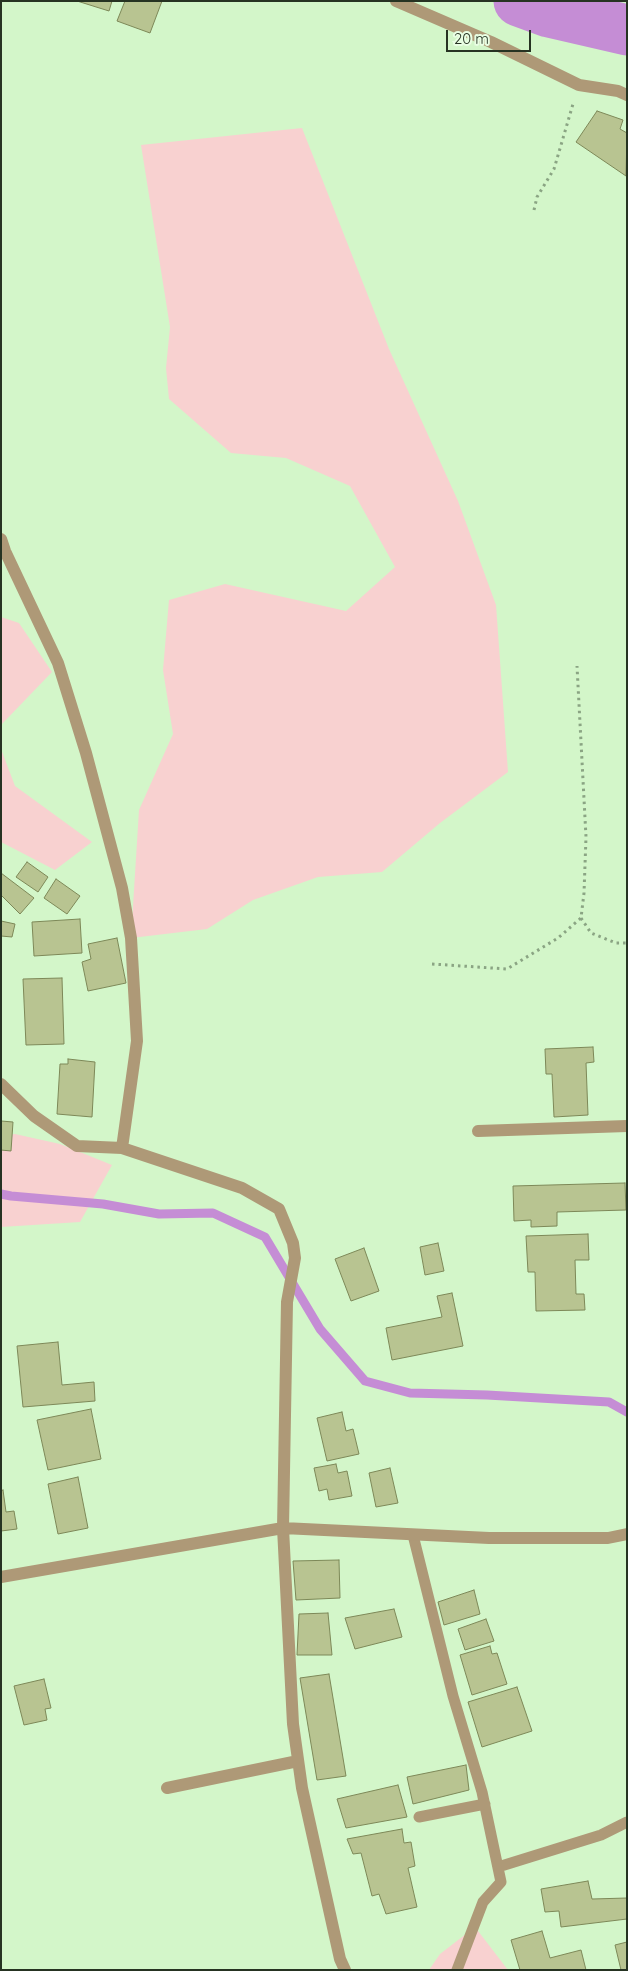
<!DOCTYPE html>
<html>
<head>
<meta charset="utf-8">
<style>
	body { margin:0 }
	#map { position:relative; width:628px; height:1971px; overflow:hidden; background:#d3f6c9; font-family:Quicksand,sans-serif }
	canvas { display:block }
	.frame { position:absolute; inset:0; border:2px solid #263322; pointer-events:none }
	.scale { position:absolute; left:446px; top:30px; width:85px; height:22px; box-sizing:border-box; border:2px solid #263322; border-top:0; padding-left:6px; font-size:15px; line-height:18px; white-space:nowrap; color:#263322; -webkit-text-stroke:4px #e9fee3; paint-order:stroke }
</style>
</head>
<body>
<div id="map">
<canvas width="628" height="1971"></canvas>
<div class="frame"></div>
<div class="scale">20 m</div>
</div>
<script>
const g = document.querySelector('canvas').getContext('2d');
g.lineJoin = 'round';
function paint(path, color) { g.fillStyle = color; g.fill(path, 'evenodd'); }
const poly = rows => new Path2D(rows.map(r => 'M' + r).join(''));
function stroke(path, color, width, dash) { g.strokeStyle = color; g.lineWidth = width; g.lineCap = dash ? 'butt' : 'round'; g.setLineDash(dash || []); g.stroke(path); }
paint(poly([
	[302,128,389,349,458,501,496,605,508,772,440,823,382,872,318,877,253,900,207,929,131,938,139,810,173,734,163,670,169,600,225,584,346,611,395,567,350,486,286,458,231,453,169,399,166,368,170,327,141,145],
	[1,617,19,623,52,672,1,725],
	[1,749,15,786,92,842,55,870,1,842],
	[15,1134,60,1144,112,1165,80,1222,1,1227,1,1136],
	[475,1927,508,1970,429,1970,440,1954]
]), '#f8d1d0');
stroke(poly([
	[1,1194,11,1196,103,1204,159,1214,213,1213,265,1237,320,1329,365,1381,410,1393,487,1395,609,1402,627,1412]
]), '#c58dd5', 9);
stroke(poly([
	[519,1,549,12,627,30]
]), '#c58dd5', 51);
const building = poly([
	[77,1,112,1,109,11,77,1],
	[125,1,162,1,150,33,117,21,125,1],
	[597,111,623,120,620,129,627,133,626,176,576,142,597,111],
	[27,862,48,877,38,892,16,877,27,862],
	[1,873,34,898,20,914,1,895,1,873],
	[56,879,80,896,67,914,44,898,56,879],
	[80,919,82,953,34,956,32,922,80,919],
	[1,921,15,924,12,937,1,936,1,921],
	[117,938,126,983,88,991,82,962,91,959,88,944,117,938],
	[62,978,64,1044,26,1045,23,979,62,978],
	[593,1047,594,1062,586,1063,588,1115,554,1117,552,1074,546,1074,545,1049,593,1047],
	[68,1059,95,1062,92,1117,57,1114,60,1064,68,1064,68,1059],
	[1,1121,13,1122,11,1151,1,1150,1,1121],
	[625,1183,626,1210,557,1212,557,1226,531,1227,531,1220,514,1221,513,1186,625,1183],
	[588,1234,589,1260,575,1260,576,1294,584,1294,585,1310,536,1311,535,1272,528,1272,526,1236,588,1234],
	[438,1243,444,1271,425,1275,420,1247,438,1243],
	[364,1248,379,1291,351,1301,335,1259,364,1248],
	[452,1293,463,1346,392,1360,386,1328,442,1317,437,1296,452,1293],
	[58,1342,62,1385,94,1382,95,1401,23,1407,17,1346,58,1342],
	[91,1409,101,1459,48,1470,37,1420,91,1409],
	[342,1412,346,1431,353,1429,359,1454,327,1461,317,1418,342,1412],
	[336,1464,338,1473,347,1471,352,1496,329,1500,327,1489,319,1491,314,1468,336,1464],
	[390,1468,398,1503,376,1507,369,1473,390,1468],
	[78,1477,88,1528,58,1534,48,1484,78,1477],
	[3,1490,6,1512,14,1511,17,1529,1,1531,1,1491,3,1490],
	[339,1560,340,1598,296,1600,293,1561,339,1560],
	[474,1590,480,1614,444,1625,438,1602,474,1590],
	[394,1609,402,1637,355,1649,345,1618,394,1609],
	[328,1613,332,1655,297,1655,299,1614,328,1613],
	[486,1619,494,1641,465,1650,458,1629,486,1619],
	[490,1646,492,1654,497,1653,507,1684,472,1695,460,1655,490,1646],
	[329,1674,346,1776,317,1780,300,1678,329,1674],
	[44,1679,51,1708,45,1709,47,1720,24,1725,14,1686,44,1679],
	[517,1687,532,1731,482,1747,468,1702,517,1687],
	[466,1765,469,1790,413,1804,407,1777,466,1765],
	[398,1785,407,1817,346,1828,337,1799,398,1785],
	[402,1829,404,1843,411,1842,415,1866,408,1868,417,1907,386,1914,379,1894,372,1896,361,1853,353,1854,347,1839,402,1829],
	[588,1881,592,1899,627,1898,627,1919,561,1927,559,1911,545,1912,541,1889,588,1881],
	[542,1931,550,1958,581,1950,586,1970,520,1970,511,1940,542,1931],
	[627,1942,627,1970,621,1970,615,1945,627,1942]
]);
paint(building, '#b8c491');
stroke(building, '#7d8858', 1);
stroke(poly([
	[534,210,537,197,554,169,573,104],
	[581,918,591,933,616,943,627,943],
	[432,964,507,969,558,938,581,918,584,893,586,837,577,666]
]), '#8aa483', 3, [2.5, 4]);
stroke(poly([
	[413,1535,453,1696,482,1792,501,1882,483,1902,457,1970],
	[419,1817,485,1804],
	[498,1867,601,1835,627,1822]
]), '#ae9977', 11);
stroke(poly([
	[396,1,491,42,579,85,618,91,627,95],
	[1,539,5,551,58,663,86,753,122,888,131,938,137,1041,122,1148],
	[1,1084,34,1116,77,1146,122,1148,242,1188,279,1209,293,1243,295,1258,287,1302,283,1528,293,1724,302,1788,340,1959,345,1970],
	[478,1131,627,1126],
	[1,1577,283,1528,489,1538,608,1538,627,1534],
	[167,1788,298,1761]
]), '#ae9977', 12);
</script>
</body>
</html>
